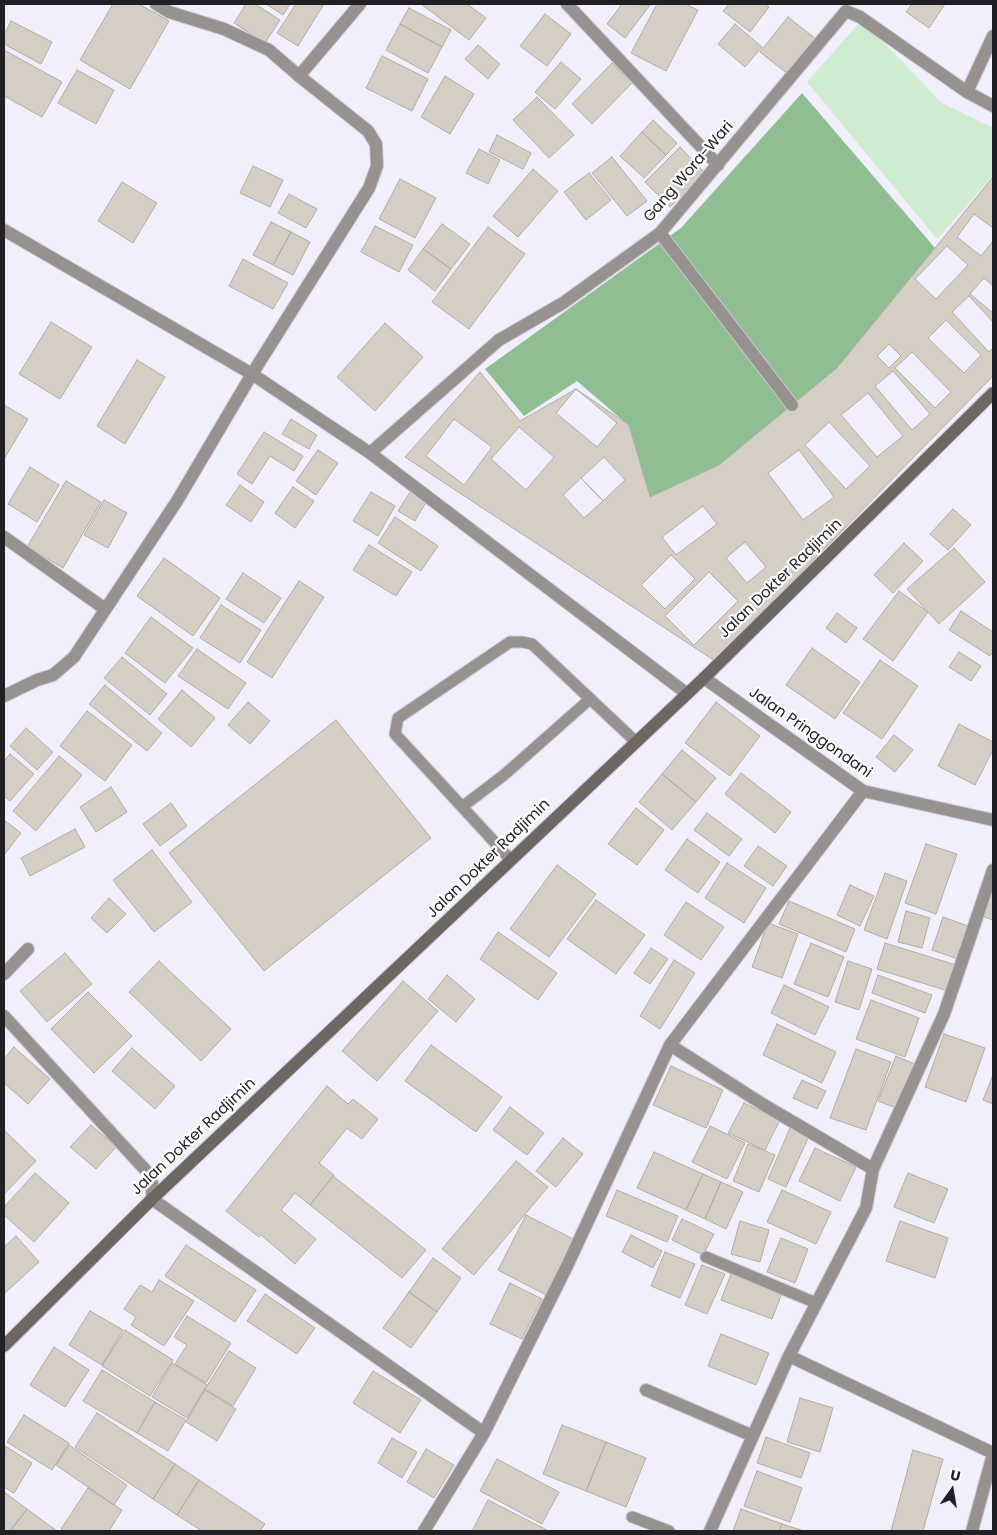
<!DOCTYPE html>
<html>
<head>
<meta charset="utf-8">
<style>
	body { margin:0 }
	#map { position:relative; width:997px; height:1535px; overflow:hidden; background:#f0effb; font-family:Poppins,sans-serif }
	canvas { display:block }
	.frame { position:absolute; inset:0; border:5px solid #212125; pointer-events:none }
	.north { position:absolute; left:927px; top:1465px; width:50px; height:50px; -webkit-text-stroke:4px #fefefe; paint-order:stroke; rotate:13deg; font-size:14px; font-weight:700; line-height:20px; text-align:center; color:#212125 }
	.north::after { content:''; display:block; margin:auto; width:18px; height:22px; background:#212125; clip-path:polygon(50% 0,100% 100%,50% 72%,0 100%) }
</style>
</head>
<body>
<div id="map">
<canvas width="997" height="1535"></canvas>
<div class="frame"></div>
<div class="north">U</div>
</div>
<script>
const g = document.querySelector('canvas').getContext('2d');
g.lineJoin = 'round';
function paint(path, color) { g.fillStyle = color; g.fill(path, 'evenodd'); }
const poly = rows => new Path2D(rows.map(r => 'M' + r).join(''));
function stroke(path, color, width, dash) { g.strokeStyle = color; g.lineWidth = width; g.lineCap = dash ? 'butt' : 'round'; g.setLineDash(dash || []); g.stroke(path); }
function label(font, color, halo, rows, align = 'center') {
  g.font = font + ' Poppins,sans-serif'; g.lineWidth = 4.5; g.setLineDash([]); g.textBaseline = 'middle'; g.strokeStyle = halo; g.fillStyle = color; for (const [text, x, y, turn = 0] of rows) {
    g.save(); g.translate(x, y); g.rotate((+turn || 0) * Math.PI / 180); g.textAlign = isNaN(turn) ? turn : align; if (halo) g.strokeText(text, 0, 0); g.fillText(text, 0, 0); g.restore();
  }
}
paint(poly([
	[862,20,942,103,993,128,993,176,937,239,807,82]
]), '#cfecd0');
paint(poly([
	[802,93,935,248,837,368,719,465,650,497,628,425,577,381,524,416,485,369,681,228]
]), '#8fbe93');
const building = poly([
	[113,4,139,4,169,21,130,89,80,60,113,4],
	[246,4,255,4,280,20,265,43,234,23,246,4],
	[266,4,290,4,283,15,266,4],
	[296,4,324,4,298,46,277,33,296,4],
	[421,4,467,4,486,18,469,40,421,4],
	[622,4,650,5,625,38,607,24,622,4],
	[657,4,685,4,698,10,666,71,631,53,657,4],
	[729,4,765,4,769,7,750,32,723,11,729,4],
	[912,4,945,4,929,28,906,12,912,4],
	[409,8,451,30,442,47,400,24,409,8],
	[545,14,571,34,547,66,520,46,545,14],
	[788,17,816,39,789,75,760,52,788,17],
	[11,21,52,42,41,64,4,44,4,35,11,21],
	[400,24,442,47,428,73,386,50,400,24],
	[735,24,762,47,745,67,718,44,735,24],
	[478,45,500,64,488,79,465,59,478,45],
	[4,50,62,82,42,117,4,96,4,50],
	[382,56,428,79,412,111,366,88,382,56],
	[561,62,581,79,555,109,535,92,561,62],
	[612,63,632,83,592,124,572,104,612,63],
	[77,70,114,90,96,124,58,103,77,70],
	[445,76,474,94,450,134,421,117,445,76],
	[537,97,574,135,549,158,513,120,537,97],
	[653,120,677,143,666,155,642,132,653,120],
	[642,132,666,155,644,178,620,156,642,132],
	[497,135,531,153,523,169,489,152,497,135],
	[680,147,705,173,670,207,645,182,680,147],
	[479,149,500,160,488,184,466,173,479,149],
	[612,157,647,201,627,216,592,173,612,157],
	[253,166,283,180,270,207,240,193,253,166],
	[533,169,558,191,518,237,493,216,533,169],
	[589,173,611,200,586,220,564,192,589,173],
	[993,177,993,376,715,661,405,457,480,372,520,421,576,389,629,425,650,497,719,465,837,368,993,177],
	[400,179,436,198,415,238,379,219,400,179],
	[122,182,157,203,133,243,98,221,122,182],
	[289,194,317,209,306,228,278,213,289,194],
	[974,214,993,228,993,241,981,256,957,237,974,214],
	[271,222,291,232,273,265,253,255,271,222],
	[442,224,470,244,451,269,423,249,442,224],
	[375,226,413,245,399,272,361,252,375,226],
	[488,227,525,254,469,329,432,302,488,227],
	[291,232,310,242,293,275,273,265,291,232],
	[947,246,968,265,936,299,915,279,947,246],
	[423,249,451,269,435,291,408,270,423,249],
	[243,259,288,283,273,309,229,286,243,259],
	[984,278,993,286,993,313,970,294,984,278],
	[969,296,993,322,993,348,989,352,952,312,969,296],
	[946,320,981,355,964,373,928,338,946,320],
	[51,322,92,347,60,399,19,374,51,322],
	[385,323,423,357,375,411,337,377,385,323],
	[889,344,901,356,889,368,877,356,889,344],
	[912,352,951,392,935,408,895,368,912,352],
	[137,360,165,377,125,444,97,426,137,360],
	[893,371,930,414,912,430,875,386,893,371],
	[576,389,617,423,597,447,556,413,576,389],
	[868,393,903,436,877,457,841,415,868,393],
	[4,405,28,419,4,459,4,405],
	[291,419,317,435,309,449,282,434,291,419],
	[454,419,492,447,464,485,426,456,454,419],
	[829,422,870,466,846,489,805,445,829,422],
	[519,427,554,457,526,490,491,459,519,427],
	[264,432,303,456,294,471,270,456,252,484,237,474,264,432],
	[318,450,338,463,316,495,296,481,318,450],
	[799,450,834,497,803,520,768,473,799,450],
	[604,457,625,480,603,501,581,478,604,457],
	[30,467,59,485,37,522,8,504,30,467],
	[581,478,603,501,584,518,563,495,581,478],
	[66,481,101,502,63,568,27,547,66,481],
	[240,485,264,502,251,522,226,505,240,485],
	[293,487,314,501,295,528,275,513,293,487],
	[412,489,428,499,415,521,398,511,412,489],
	[371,492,395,506,378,536,353,521,371,492],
	[104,500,127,513,108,548,84,535,104,500],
	[703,506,717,524,676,555,662,537,703,506],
	[953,509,971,525,948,550,930,534,953,509],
	[395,517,438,546,421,571,378,543,395,517],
	[745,542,766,567,747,583,726,558,745,542],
	[904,543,923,561,893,593,874,575,904,543],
	[369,545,412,572,396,596,353,570,369,545],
	[954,548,985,582,939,624,907,589,954,548],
	[671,555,695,579,665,609,641,585,671,555],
	[164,558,220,598,193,636,137,596,164,558],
	[709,572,738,601,694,645,665,616,709,572],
	[243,573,281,598,264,623,226,599,243,573],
	[299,581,324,597,272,678,247,662,299,581],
	[899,591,928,612,893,661,863,639,899,591],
	[221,605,261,630,240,663,200,638,221,605],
	[961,611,993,632,993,652,990,656,949,630,961,611],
	[837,613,857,628,846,643,826,628,837,613],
	[151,617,193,648,165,683,125,653,151,617],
	[812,648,860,682,835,719,786,685,812,648],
	[197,649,246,683,228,709,178,676,197,649],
	[959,652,981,666,971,681,949,667,959,652],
	[122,657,167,694,150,715,104,678,122,657],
	[880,660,918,686,882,739,843,713,880,660],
	[105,685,162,733,147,751,89,704,105,685],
	[182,690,215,718,191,747,158,719,182,690],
	[248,702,270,721,250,744,228,725,248,702],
	[716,702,760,736,730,776,685,743,716,702],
	[87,711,132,745,105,781,60,746,87,711],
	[336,720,431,838,264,971,169,853,336,720],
	[959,724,993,742,993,750,975,785,938,766,959,724],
	[26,728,53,752,37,770,10,746,26,728],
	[894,735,913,750,895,772,876,757,894,735],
	[682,750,716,778,696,802,662,774,682,750],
	[10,754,34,774,10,801,4,796,4,761,10,754],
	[59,756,82,775,36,831,13,811,59,756],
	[741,773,791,812,775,833,725,794,741,773],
	[662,774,696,802,672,830,639,802,662,774],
	[111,787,127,812,96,832,80,807,111,787],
	[171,803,187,826,160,846,143,824,171,803],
	[636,808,664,830,637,865,608,844,636,808],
	[707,813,742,839,729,856,694,830,707,813],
	[4,820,21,833,4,855,4,820],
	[75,829,85,847,30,876,21,858,75,829],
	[687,839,720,862,698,893,665,870,687,839],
	[926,844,957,854,936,914,905,903,926,844],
	[758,846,787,866,773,886,744,866,758,846],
	[152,850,192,902,154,932,113,880,152,850],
	[727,863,766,888,744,923,705,898,727,863],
	[557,865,596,894,549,957,510,929,557,865],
	[885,873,907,881,887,939,864,930,885,873],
	[993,884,993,920,984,917,993,884],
	[850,885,874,896,860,926,837,915,850,885],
	[109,898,126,914,107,933,91,918,109,898],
	[596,900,645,935,616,974,567,939,596,900],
	[789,901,855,929,846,952,779,924,789,901],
	[686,902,724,927,701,960,664,935,686,902],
	[906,911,930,918,922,948,898,942,906,911],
	[943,917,968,926,958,959,932,950,943,917],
	[768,923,798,934,782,978,752,967,768,923],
	[498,932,557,973,538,1000,480,959,498,932],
	[811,943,844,957,828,997,794,984,811,943],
	[885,943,956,965,948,991,877,969,885,943],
	[651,948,668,959,650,984,634,973,651,948],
	[65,953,92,984,47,1022,20,991,65,953],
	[674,960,695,973,660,1029,640,1016,674,960],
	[159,961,231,1029,201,1061,129,992,159,961],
	[848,961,872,969,859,1010,835,1002,848,961],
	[447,975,475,999,456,1022,428,999,447,975],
	[878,975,932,995,925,1013,872,993,878,975],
	[403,981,438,1011,377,1081,342,1051,403,981],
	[784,985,829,1007,815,1035,771,1013,784,985],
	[88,992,132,1036,94,1073,51,1029,88,992],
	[871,1000,919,1018,905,1057,856,1039,871,1000],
	[777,1024,836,1052,822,1083,763,1055,777,1024],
	[944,1034,985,1048,966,1102,925,1087,944,1034],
	[431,1045,502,1097,476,1132,405,1081,431,1045],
	[14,1047,50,1079,28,1104,4,1083,4,1059,14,1047],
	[132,1048,175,1086,155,1109,112,1071,132,1048],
	[856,1049,891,1062,866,1130,830,1118,856,1049],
	[896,1056,917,1065,899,1109,878,1101,896,1056],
	[671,1066,723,1090,706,1128,653,1105,671,1066],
	[993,1075,993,1104,983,1100,993,1075],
	[802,1080,826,1091,817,1109,793,1098,802,1080],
	[327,1086,348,1104,353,1099,378,1119,362,1139,347,1128,319,1163,334,1175,310,1205,295,1193,281,1210,316,1239,295,1264,261,1235,259,1237,226,1211,327,1086],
	[744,1103,780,1120,765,1150,728,1133,744,1103],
	[510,1107,544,1133,527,1155,493,1130,510,1107],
	[91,1125,116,1147,96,1169,70,1147,91,1125],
	[710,1126,745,1143,727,1179,692,1162,710,1126],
	[790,1128,809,1136,786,1187,768,1179,790,1128],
	[4,1130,36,1161,4,1194,4,1130],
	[563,1138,583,1154,556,1187,536,1171,563,1138],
	[748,1144,775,1155,759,1192,733,1181,748,1144],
	[815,1148,856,1167,840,1201,799,1181,815,1148],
	[654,1152,703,1174,686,1210,637,1188,654,1152],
	[516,1161,548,1187,474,1275,442,1249,516,1161],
	[35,1173,69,1203,34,1242,4,1215,4,1207,35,1173],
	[908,1173,948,1189,934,1223,894,1207,908,1173],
	[703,1174,721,1182,705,1219,686,1210,703,1174],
	[333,1176,426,1250,402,1278,310,1205,333,1176],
	[721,1182,743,1192,726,1229,705,1219,721,1182],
	[617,1190,678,1216,667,1242,606,1216,617,1190],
	[782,1190,831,1212,816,1244,767,1222,782,1190],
	[526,1215,575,1240,546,1295,498,1270,526,1215],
	[682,1219,714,1234,703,1255,672,1240,682,1219],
	[740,1221,769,1230,760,1262,731,1254,740,1221],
	[900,1221,948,1238,935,1278,886,1261,900,1221],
	[631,1235,662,1251,653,1268,622,1252,631,1235],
	[16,1236,39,1262,4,1294,4,1247,16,1236],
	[781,1238,808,1249,795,1283,767,1272,781,1238],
	[186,1245,256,1290,235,1322,165,1276,186,1245],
	[665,1252,695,1264,680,1298,651,1286,665,1252],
	[433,1258,461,1278,437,1312,409,1292,433,1258],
	[702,1265,725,1274,707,1314,685,1305,702,1265],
	[731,1274,782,1293,772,1319,721,1300,731,1274],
	[159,1280,194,1301,164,1346,131,1325,136,1317,124,1309,140,1285,152,1292,159,1280],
	[510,1283,542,1299,522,1339,490,1324,510,1283],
	[409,1292,437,1312,411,1348,383,1328,409,1292],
	[265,1294,315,1328,297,1354,247,1321,265,1294],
	[90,1311,123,1330,102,1365,69,1345,90,1311],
	[187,1316,231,1343,206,1383,175,1364,187,1345,174,1337,187,1316],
	[125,1330,173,1360,150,1396,102,1366,125,1330],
	[721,1334,769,1353,756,1385,708,1366,721,1334],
	[54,1347,89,1370,65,1407,30,1385,54,1347],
	[229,1351,256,1368,233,1406,205,1389,229,1351],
	[172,1363,207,1385,187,1418,152,1397,172,1363],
	[102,1370,155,1402,137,1433,83,1401,102,1370],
	[373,1371,421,1400,400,1433,353,1403,373,1371],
	[205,1390,236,1409,217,1441,186,1422,205,1390],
	[800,1398,833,1408,820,1452,787,1442,800,1398],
	[155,1402,186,1420,168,1451,137,1433,155,1402],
	[97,1413,175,1464,153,1499,75,1447,97,1413],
	[24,1415,69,1443,52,1470,7,1442,24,1415],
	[562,1425,606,1442,586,1491,543,1474,562,1425],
	[766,1437,810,1453,801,1478,757,1463,766,1437],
	[392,1438,417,1452,402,1478,378,1463,392,1438],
	[606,1442,646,1458,626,1507,586,1491,606,1442],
	[69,1445,127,1485,114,1505,56,1465,69,1445],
	[5,1446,32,1463,14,1493,4,1487,5,1446],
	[426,1449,454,1465,434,1498,407,1482,426,1449],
	[913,1450,943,1459,923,1531,891,1531,913,1450],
	[497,1459,559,1492,542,1524,480,1491,497,1459],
	[175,1464,199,1480,177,1515,153,1499,175,1464],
	[757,1471,802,1488,790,1522,744,1506,757,1471],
	[199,1480,265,1524,260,1531,202,1531,177,1515,199,1480],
	[88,1488,122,1510,109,1531,64,1531,61,1529,88,1488],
	[4,1492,27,1509,10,1531,4,1531,4,1492],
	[488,1500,547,1530,546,1531,472,1531,488,1500],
	[27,1509,57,1531,10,1531,27,1509],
	[741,1509,782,1524,779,1531,733,1531,741,1509],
	[782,1524,804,1531,779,1531,782,1524]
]);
paint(building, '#d5cec5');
stroke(building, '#b3aca3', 1);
const service = poly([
	[462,807,504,775,590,699],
	[511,860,395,734,398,718,510,642,522,642,532,644,635,741],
	[706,1257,816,1303],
	[632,1517,669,1531]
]);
const minor = poly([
	[156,4,169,12,224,29,269,50,299,76],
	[567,4,718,165],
	[967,92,993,36],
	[4,230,252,374,370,453,686,693],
	[660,233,792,405],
	[370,453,499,340,563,303,660,233,846,11,860,17,967,92,993,106],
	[4,537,105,609],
	[704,678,863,791,993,820],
	[4,696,37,680,53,675,74,657,177,501,252,374,369,188,377,166,376,144,368,131,299,76,360,4],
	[4,974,28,949],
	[4,1016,150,1175,152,1183,152,1199,484,1433],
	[670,1045,764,1105,873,1169,866,1208,789,1356,710,1531],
	[873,1169,944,1014,993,870],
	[789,1356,993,1453],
	[646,1390,753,1436],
	[424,1531,484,1433,567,1266,670,1045,863,791],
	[972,1531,993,1454]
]);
const secondary = poly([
	[4,1346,152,1199,704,678,993,393]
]);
stroke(service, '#cbcad4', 13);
stroke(minor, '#cbcad4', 14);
stroke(secondary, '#cbcad4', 14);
stroke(service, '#979290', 11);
stroke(minor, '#979290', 12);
stroke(secondary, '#6d6663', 12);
label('15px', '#212125', '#fefefe', [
	["Gang Wora-Wari",689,172,-49],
	["Jalan Dokter Radjimin",781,579,-44],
	["Jalan Pringgondani",810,733,35],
	["Jalan Dokter Radjimin",489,859,-44],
	["Jalan Dokter Radjimin",194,1137,-43]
]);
</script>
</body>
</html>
